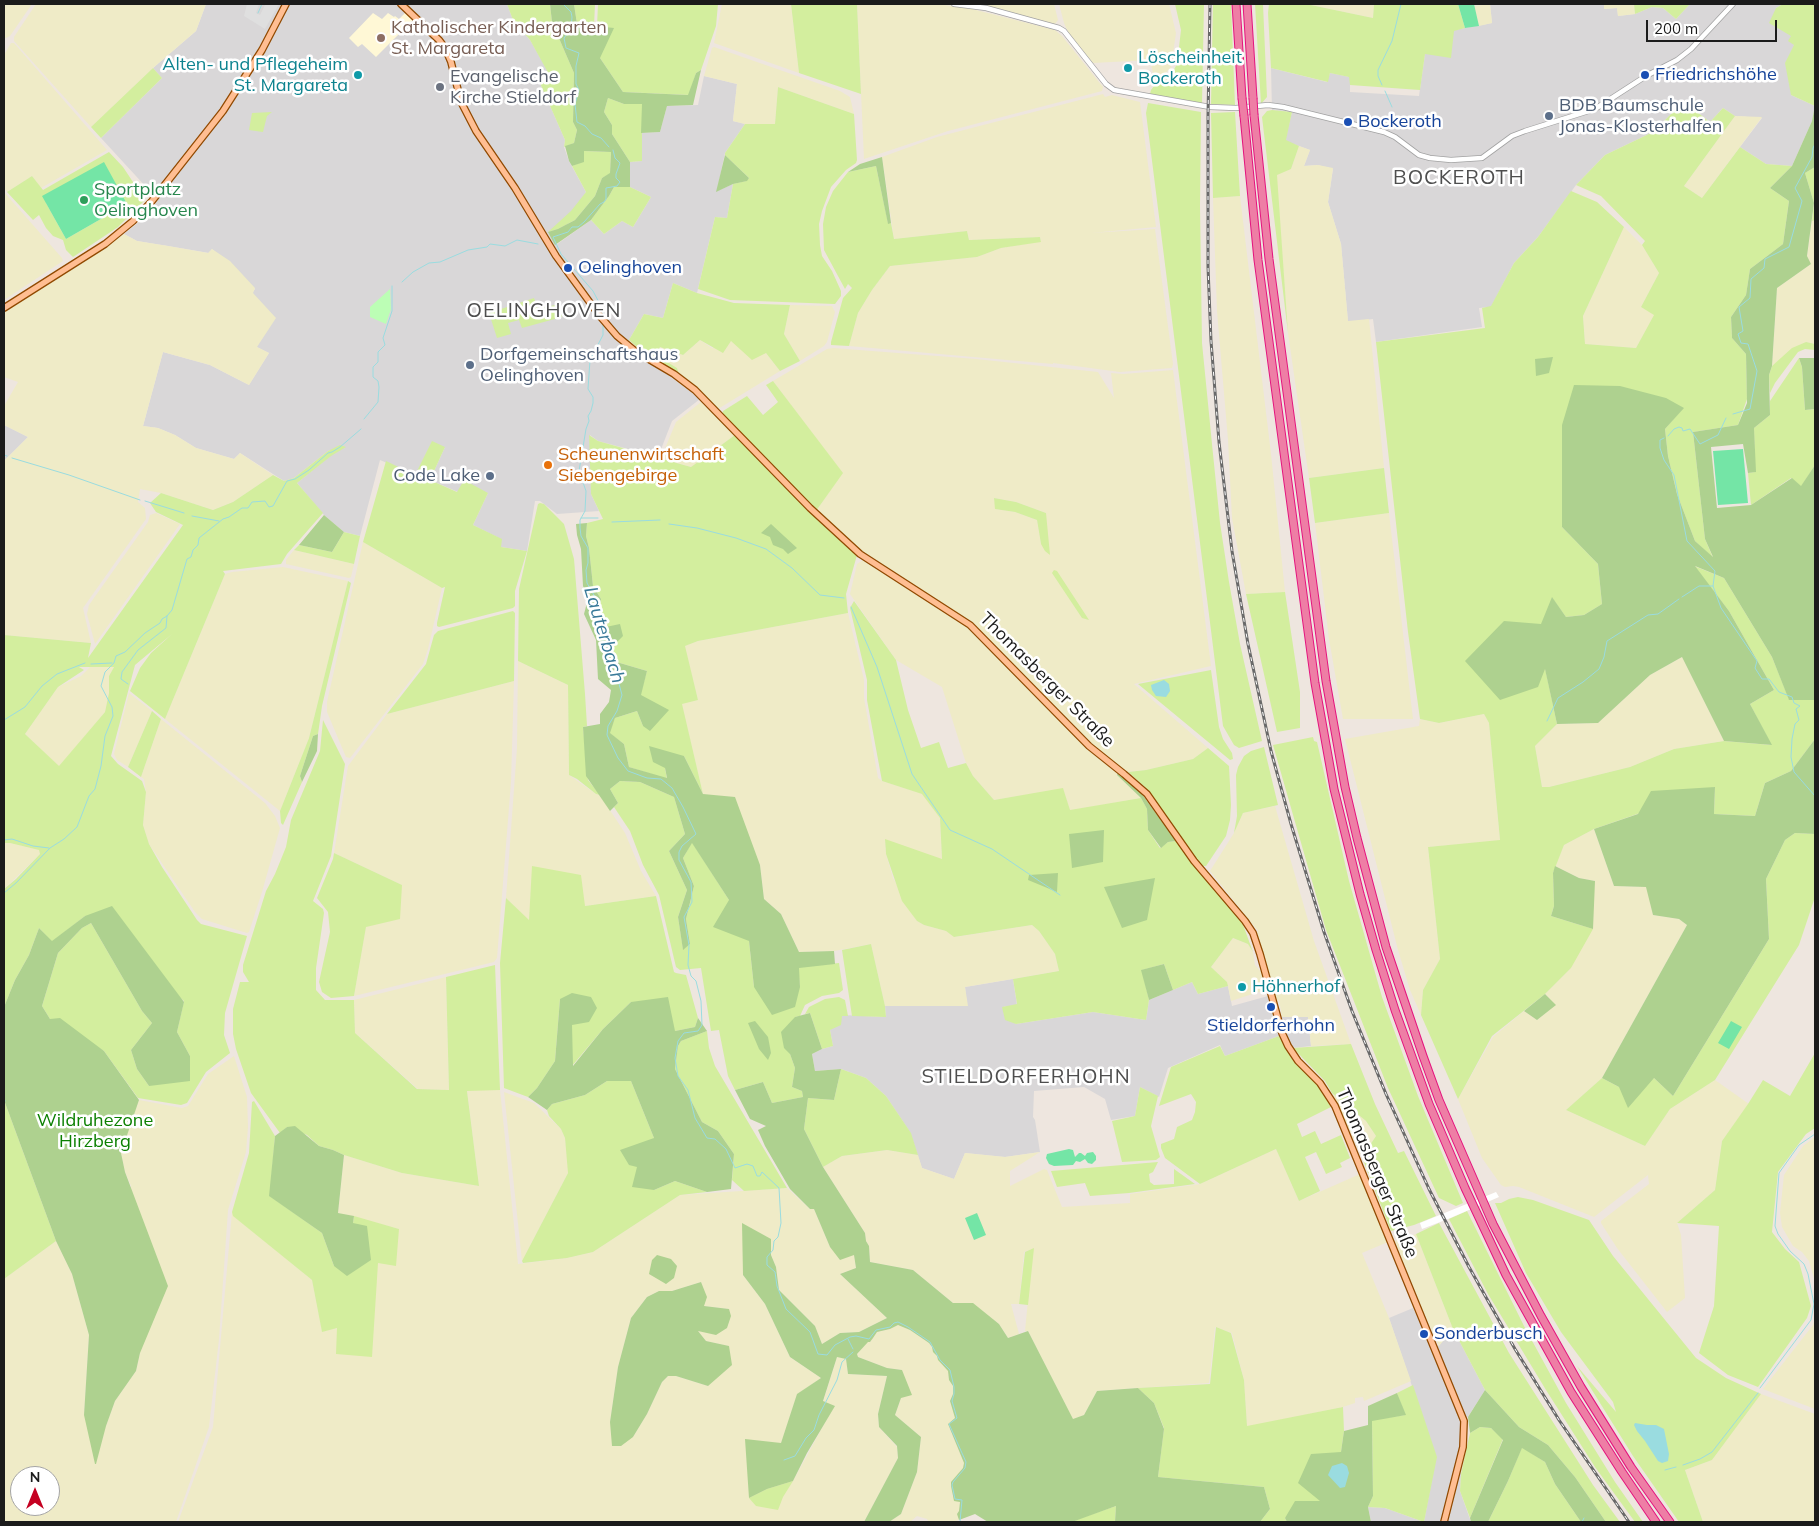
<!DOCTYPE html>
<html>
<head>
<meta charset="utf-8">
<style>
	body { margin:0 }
	#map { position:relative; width:1819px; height:1526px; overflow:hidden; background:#eee6df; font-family:Mulish,sans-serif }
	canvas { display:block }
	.frame { position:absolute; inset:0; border:5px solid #1b1b1b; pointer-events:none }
	.north { position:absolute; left:10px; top:1466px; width:50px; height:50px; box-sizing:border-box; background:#fff; border:1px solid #a4a4a4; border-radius:50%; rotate:0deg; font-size:14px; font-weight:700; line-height:20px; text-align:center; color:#1b1b1b }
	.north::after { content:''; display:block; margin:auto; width:18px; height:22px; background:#c50021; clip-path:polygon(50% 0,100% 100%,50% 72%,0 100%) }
	.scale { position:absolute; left:1646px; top:20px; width:131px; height:22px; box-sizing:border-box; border:2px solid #1b1b1b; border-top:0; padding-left:6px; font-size:15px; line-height:18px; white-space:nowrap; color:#1b1b1b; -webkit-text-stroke:4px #fff; paint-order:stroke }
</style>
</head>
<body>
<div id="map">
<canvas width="1819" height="1526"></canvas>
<div class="frame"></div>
<div class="north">N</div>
<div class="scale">200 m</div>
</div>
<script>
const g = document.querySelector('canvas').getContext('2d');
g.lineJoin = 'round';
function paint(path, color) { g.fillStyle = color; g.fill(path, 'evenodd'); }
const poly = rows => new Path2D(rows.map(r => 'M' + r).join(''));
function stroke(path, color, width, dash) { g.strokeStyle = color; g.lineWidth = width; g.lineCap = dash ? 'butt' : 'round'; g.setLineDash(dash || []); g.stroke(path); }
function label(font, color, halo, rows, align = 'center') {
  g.font = font + ' Mulish,sans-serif'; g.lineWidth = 5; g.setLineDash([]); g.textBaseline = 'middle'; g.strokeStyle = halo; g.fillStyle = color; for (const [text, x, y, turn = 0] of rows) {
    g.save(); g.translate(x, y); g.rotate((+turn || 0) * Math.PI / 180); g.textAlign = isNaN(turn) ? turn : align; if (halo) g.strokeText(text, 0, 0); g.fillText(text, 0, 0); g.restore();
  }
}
paint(poly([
	[206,4,507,4,513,20,530,40,552,78,540,83,565,140,564,147,569,161,586,192,556,245,591,220,604,234,622,221,633,227,651,197,630,187,630,162,642,161,641,133,660,132,667,106,698,105,704,76,737,84,733,121,745,124,725,153,717,191,733,184,727,218,715,217,697,293,673,283,663,318,644,314,629,340,630,348,676,381,700,399,672,421,658,457,598,441,590,435,591,494,599,511,557,514,540,501,535,501,527,551,501,547,501,539,473,525,488,493,458,492,430,480,445,447,415,475,380,460,360,536,344,532,324,515,297,483,331,455,345,447,328,451,294,478,284,481,240,453,234,459,196,448,175,435,158,428,143,426,163,352,210,365,249,385,269,353,257,347,252,293,255,289,212,249,209,253,168,246,137,241,124,234,149,214,158,200,101,138,162,78,153,68,196,31],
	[1490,4,1604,4,1604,9,1617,8,1618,16,1635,14,1652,7,1663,8,1676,19,1690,4,1783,4,1776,8,1792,36,1794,45,1791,95,1815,106,1812,121,1792,166,1766,164,1740,147,1762,118,1735,116,1723,108,1710,122,1697,112,1680,105,1653,132,1605,155,1576,185,1538,237,1514,263,1491,307,1479,308,1482,327,1376,342,1373,319,1348,322,1341,244,1328,202,1333,169,1318,165,1304,166,1310,150,1285,141,1292,112,1272,110,1271,68,1327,82,1330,73,1350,77,1350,92,1419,96,1425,54,1454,30,1492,23],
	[4,425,28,437,4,461],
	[1013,979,1017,1005,1003,1007,1016,1024,1093,1012,1146,1020,1149,1000,1192,982,1198,994,1228,986,1232,1006,1268,996,1275,1021,1282,1017,1308,1017,1311,1046,1293,1048,1288,1051,1279,1036,1225,1056,1220,1045,1168,1068,1159,1097,1140,1087,1135,1116,1111,1120,1105,1099,1084,1087,1034,1091,1033,1117,1035,1120,1040,1152,1005,1157,965,1153,954,1179,922,1168,910,1132,886,1096,866,1078,841,1069,815,1071,812,1054,822,1049,833,1046,830,1030,842,1015,886,1017,885,1006,967,1006,965,987],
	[1413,1308,1433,1352,1453,1329,1485,1390,1464,1423,1460,1491,1471,1522,1371,1522,1368,1507,1385,1508,1424,1522,1436,1457,1389,1318]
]), '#d9d7d8');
paint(poly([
	[373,13,382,19,388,13,394,17,395,16,399,19,405,13,413,20,376,57,362,44,358,47,349,38]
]), '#fff8d6');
paint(poly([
	[4,4,32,4,10,36,6,38,4,38],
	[36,4,206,4,196,31,153,68,91,127,14,41,14,37],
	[722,4,791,4,799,73,714,43],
	[857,4,937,4,968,8,1055,30,1062,36,1103,87,1102,91,948,131,864,159],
	[973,4,1054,4,1058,20,1055,24],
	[1059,4,1169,4,1176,33,1171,67,1160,79,1155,82,1150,60,1093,63,1069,34,1064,23],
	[1306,4,1374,4,1373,18],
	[1490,4,1492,23,1479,26,1474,6],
	[1604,4,1634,4,1635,14,1618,16,1617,8,1604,9],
	[11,43,14,43,107,150,41,188,32,176,7,192,4,188,4,55],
	[714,47,840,91,850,97,854,114,778,87,775,124,745,124,733,121,737,84,704,76,712,48],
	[1103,94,1105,97,1112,95,1140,102,1156,227,1091,233,1155,229,1173,364,1172,368,1120,372,1053,363,1053,364,849,346,858,313,872,290,890,266,977,257,1001,248,1041,241,1040,237,969,240,967,231,894,239,882,157,937,137],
	[1735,116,1762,117,1702,198,1684,186],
	[1299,146,1310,150,1304,166,1318,165,1333,168,1328,202,1341,244,1348,321,1369,319,1384,468,1309,478,1288,333,1276,174,1291,169],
	[4,192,62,258,63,261,4,300],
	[1240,196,1271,454,1285,592,1246,594,1232,518,1228,440,1217,311,1213,198],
	[1815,220,1815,344,1806,342,1772,366,1777,288,1811,264,1807,256,1812,221],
	[1624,227,1642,245,1659,273,1641,307,1655,314,1636,348,1585,344,1583,316],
	[124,234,137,241,168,246,208,253,212,249,230,261,255,288,253,293,276,318,257,347,269,353,249,385,210,365,163,352,143,426,158,428,175,435,196,448,234,459,240,453,273,475,233,502,213,510,161,493,140,489,138,502,145,508,146,519,83,608,91,643,4,635,4,461,28,437,4,425,4,406,18,382,4,377,4,311],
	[790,305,832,306,835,312,827,342,824,346,800,361,784,334],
	[700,340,712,348,731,341,766,353,780,371,718,409,679,374,677,368,656,355,661,347,683,355],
	[833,348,976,359,1098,372,1114,398,1111,373,1123,374,1173,370,1211,666,1134,684,1208,748,1193,759,1146,770,1127,772,1099,751,973,623,859,549,816,511,842,473,773,381,827,349],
	[994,498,1016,502,1046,513,1041,544,1037,520,1015,512,996,509],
	[701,402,735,435,691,467,661,458,676,422],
	[156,513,180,524,95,644,87,614,89,605,148,522,150,515],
	[1389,513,1413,719,1343,719,1329,639,1315,523],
	[363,542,442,588,428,649,423,664,350,758,346,757,327,712,327,702],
	[294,550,354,564,351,577,349,578,286,564,286,560],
	[863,560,967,626,1087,748,1118,772,1117,775,1141,798,1070,811,1063,789,994,800,973,776,966,763,942,687,896,660,850,594,857,564],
	[283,567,348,581,309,738,280,811,165,719,225,574,232,572],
	[848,613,864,680,864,698,878,778,882,781,923,794,940,818,942,860,885,840,886,854,893,878,917,921,924,925,946,931,955,937,1032,925,1039,931,1055,954,1059,971,965,987,968,1006,885,1006,871,944,834,951,799,952,781,914,764,899,760,865,703,794,681,703,698,700,684,646,698,641],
	[1682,657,1724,741,1674,749,1630,767,1549,787,1542,787,1535,746,1557,724,1598,723,1650,675],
	[518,661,568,685,569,775,596,794,600,795,625,833,641,871,656,896,585,906,533,866,529,921,506,898,517,748],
	[90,667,114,667,109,676,109,693,105,712,59,767,25,734,58,687,81,676],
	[514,681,511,782,497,958,494,962,354,996,366,926,402,885,334,853,348,766,387,714],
	[129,693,152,711,128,767,117,760,114,754],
	[1484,714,1489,723,1500,841,1428,847,1440,959,1423,990,1421,1015,1410,990,1398,950,1345,739,1419,726,1420,719,1439,723],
	[161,719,265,803,275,816,280,828,262,892,249,932,247,933,202,919,195,912,149,844,143,825,146,792,144,779,141,777],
	[1275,806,1314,941,1351,1044,1311,1046,1308,1017,1282,1017,1279,1000,1276,1001,1257,933,1258,931,1210,871,1234,833,1243,813],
	[1594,829,1614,886,1647,887,1653,915,1679,919,1687,925,1602,1078,1566,1110,1645,1146,1670,1109,1715,1080,1749,1104,1722,1141,1715,1190,1677,1223,1681,1235,1685,1298,1667,1312,1617,1248,1601,1223,1601,1221,1649,1184,1648,1175,1594,1217,1519,1187,1513,1186,1505,1187,1501,1185,1482,1158,1458,1099,1493,1037,1524,1011,1537,1020,1555,1005,1545,994,1571,968,1595,881,1579,878,1555,866,1564,845],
	[4,843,10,843,39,850,40,854,4,889],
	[1233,938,1248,944,1253,952,1255,965,1261,972,1265,990,1231,1001,1227,982,1211,967],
	[446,977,449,1090,418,1089,355,1033,354,1000],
	[234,1056,247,1097,248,1127,246,1152,228,1210,219,1339,209,1427,176,1522,4,1522,4,1279,56,1241,72,1274,89,1335,84,1415,106,1426,115,1401,136,1371,140,1353,131,1186,125,1172,121,1153,123,1143,139,1100,182,1108,188,1106,208,1074],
	[20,1476,50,1476,50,1506,20,1506],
	[467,1090,500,1090,518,1264,567,1258,593,1252,680,1195,787,1188,810,1209,814,1209,830,1247,854,1254,856,1268,840,1274,887,1318,859,1332,840,1333,822,1344,815,1326,779,1290,776,1267,771,1255,771,1239,743,1275,765,1304,790,1357,821,1378,797,1395,781,1444,793,1481,834,1406,823,1402,837,1357,846,1358,848,1374,887,1376,878,1414,879,1427,897,1447,898,1458,864,1522,804,1522,803,1521,792,1522,178,1522,213,1427,232,1212,234,1216,312,1280,322,1331,337,1328,399,1229,338,1213,344,1155,402,1173,479,1186],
	[701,1282,704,1306,729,1309,697,1330,706,1341,728,1346,708,1386,676,1376,668,1376,662,1382,647,1414,633,1437,610,1422,618,1367,631,1318,647,1297,659,1291,672,1291],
	[504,1092,534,1103,561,1129,565,1138,568,1166,568,1173,522,1261],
	[1332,1093,1366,1121,1376,1136,1362,1157],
	[1815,1137,1815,1282,1809,1261,1802,1252,1793,1246,1782,1227,1780,1213,1784,1175,1803,1146],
	[1276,1149,1299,1201,1360,1174,1388,1242,1362,1253,1389,1318,1411,1381,1364,1401,1363,1397,1355,1398,1355,1403,1343,1407,1247,1427,1244,1380,1232,1333,1215,1327,1209,1383,1097,1391,1084,1415,1073,1420,1028,1331,1025,1331,1033,1249,1024,1252,1019,1304,1011,1304,1019,1334,1008,1338,999,1324,973,1304,953,1303,913,1270,870,1262,869,1246,866,1241,865,1233,823,1167,842,1156,887,1150,918,1155,922,1168,954,1179,965,1153,1005,1157,1040,1152,1010,1171,1010,1186,1044,1169,1047,1170,1062,1207,1130,1203,1130,1194,1200,1184],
	[1416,1234,1453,1329,1439,1346,1423,1311,1395,1241],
	[1815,1318,1815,1409,1763,1389,1813,1325],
	[898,1325,910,1330,929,1343,943,1366,948,1370,949,1380,953,1386,953,1394,950,1401,955,1418,949,1427,964,1463,963,1468,952,1482,952,1496,960,1501,959,1520,952,1522,929,1522,927,1519,917,1516,910,1522,889,1522,901,1514,917,1472,921,1437,895,1415,901,1398,902,1370,887,1368,858,1357,857,1354,868,1341,870,1342,873,1338,877,1332,890,1329],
	[1761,1394,1815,1414,1815,1522,1703,1522,1685,1470,1712,1460]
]), '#efebc7');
paint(poly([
	[507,4,550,4,552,22,574,73,573,122,577,130,574,143,564,147,565,140,540,83,551,78,530,40,513,20],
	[574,4,595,4,594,26,577,24],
	[598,4,718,4,716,26,701,70,696,73,689,95,623,92,600,58,597,26],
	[791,4,857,4,861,94,799,73],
	[1175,4,1204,4,1202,103,1150,94,1151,90,1154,86,1162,83,1170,77,1177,64,1181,30],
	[1213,4,1231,4,1235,105,1211,104],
	[1255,4,1263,4,1267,97,1261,104],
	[1269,4,1306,4,1373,18,1374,4,1458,4,1465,28,1454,31,1451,58,1425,54,1420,90,1350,85,1349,77,1330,73,1328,82,1271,68,1268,13],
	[1634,4,1690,4,1676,19,1663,8,1652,7,1635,14],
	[1783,4,1815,4,1815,106,1791,95,1785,63,1794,45,1788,41,1791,36,1769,23,1776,8],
	[153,68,162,78,101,138,91,127],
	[778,87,854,114,857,160,856,163,846,170,831,187,822,211,819,224,820,245,822,256,832,271,841,291,841,296,835,304,730,300,698,289,715,217,727,218,733,184,746,181,749,178,725,155,725,153,745,124,775,124],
	[608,98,624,104,642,104,642,161,630,162,612,134,612,125,604,112],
	[1148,103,1201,112,1200,206,1202,343,1212,444,1220,523,1229,582,1240,644,1262,741,1239,748,1234,745,1223,726,1146,113],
	[1680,105,1697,112,1710,122,1723,108,1735,116,1684,186,1702,198,1740,147,1766,164,1792,166,1770,188,1789,201,1783,244,1750,269,1746,295,1731,317,1732,338,1746,354,1747,399,1738,425,1693,432,1705,539,1713,558,1695,541,1677,494,1668,456,1665,429,1683,408,1562,527,1598,564,1602,604,1584,615,1566,617,1552,598,1545,668,1557,724,1535,746,1542,787,1549,787,1630,767,1674,749,1724,741,1771,745,1750,704,1774,690,1729,611,1694,566,1724,578,1772,657,1789,699,1815,700,1815,739,1791,771,1765,783,1755,816,1714,814,1715,787,1594,829,1564,845,1553,873,1554,906,1551,916,1593,929,1571,968,1545,994,1492,1036,1458,1099,1421,1015,1423,990,1440,959,1428,847,1500,840,1489,723,1484,714,1439,723,1420,719,1408,632,1376,342,1485,328,1482,308,1491,306,1514,263,1538,237,1571,191,1597,202,1624,227,1583,316,1585,344,1636,348,1654,315,1641,307,1659,273,1642,245,1645,241,1601,196,1576,185,1605,155,1653,132],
	[1272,110,1292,112,1286,140,1299,146,1291,169,1277,175,1288,333,1262,117,1267,111],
	[272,112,267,116,263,132,249,130,252,113],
	[1235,112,1240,196,1213,198,1211,113],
	[584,151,611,152,610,174,602,178,595,196,575,220,558,229,548,232,571,211,586,192,572,166,584,161],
	[109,152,123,167,145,200,118,227,73,257,66,250,63,240,53,236,46,228,39,215,33,220,7,192,32,176,43,190],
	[46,203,127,204,66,239],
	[876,166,888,223,891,223,894,239,967,231,969,240,1040,237,1041,242,1001,248,977,257,890,266,872,290,858,313,849,346,831,345,831,342,843,298,852,288,848,284,845,289,824,250,823,224,826,207,833,191,848,172],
	[1815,167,1815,220,1812,221,1814,203,1805,173],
	[614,187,630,187,651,197,633,227,622,221,604,234,591,220,609,196],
	[673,283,697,293,734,303,790,305,784,334,800,361,780,371,766,353,752,360,731,341,723,353,700,340,683,355,660,347,656,355,677,368,679,374,638,348,629,340,644,314,663,318],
	[534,298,538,309,559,304,562,317,522,328,519,320,508,323,511,334,497,338,489,313],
	[1806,342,1815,344,1815,350,1805,349,1798,352,1775,383,1770,393,1769,375,1772,366,1792,348],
	[1799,358,1802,367,1805,410,1815,409,1815,465,1801,487,1791,478,1751,505,1748,473,1755,472,1754,428,1770,415,1770,401],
	[773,381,843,473,816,511,722,415,723,411,747,396,763,415,778,402,766,385],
	[589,435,598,441,691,467,735,435,812,513,857,555,846,594,848,613,698,641,685,646,698,700,682,704,703,794,684,756,665,768,667,779,629,767,624,744,609,733,615,718,637,711,643,726,640,695,647,671,613,661,611,648,601,628,598,612,601,599,593,586,589,548,586,536,587,523,603,519,591,494],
	[432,441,445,447,430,480,457,492,464,480,488,493,473,525,502,539,501,547,527,551,515,591,515,606,513,608,439,627,437,626,437,623,445,587,442,588,363,542,386,461,415,475],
	[340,445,346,447,331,456,297,483,323,513,287,554,281,564,223,571,225,574,165,719,130,691,140,668,151,653,172,634,135,665,111,756,118,764,142,781,146,792,143,825,149,844,162,867,197,920,201,924,247,936,225,1013,224,1035,230,1053,206,1072,187,1103,181,1105,138,1098,104,1051,50,1019,42,1006,58,953,82,928,91,923,142,1011,152,1023,131,1050,137,1069,149,1086,190,1056,177,1032,184,1001,85,916,52,942,39,928,29,955,15,980,4,1007,4,889,16,879,40,854,39,850,10,843,4,843,4,635,91,643,88,658,183,525,156,512,150,503,161,493,213,510,233,502,273,475,284,481,294,478,328,451],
	[79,667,114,667,109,676,109,693,105,712,59,766,25,734,58,687,84,670],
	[1384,468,1389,513,1315,523,1309,478],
	[994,498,1016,502,1046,513,1050,555,1045,551,1041,544,1037,520,1015,512,995,509],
	[540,503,544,504,564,524,574,559,585,694,587,726,583,727,588,780,600,795,596,794,577,779,569,775,568,685,518,661,519,589,538,504],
	[344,532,360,536,354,564,294,550,299,545,332,552],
	[1054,570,1057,571,1089,620,1082,618,1052,573],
	[348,581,351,583,322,706,318,734,313,736,300,776,302,782,283,825,281,823,280,811,309,738],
	[1285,592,1300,692,1300,728,1277,732,1246,594],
	[854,601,896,660,908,710,921,748,939,742,948,768,966,763,973,776,994,800,1063,788,1070,810,1141,798,1147,809,1148,830,1160,848,1168,842,1176,841,1242,922,1253,952,1248,944,1233,938,1211,967,1227,982,1228,986,1198,994,1192,982,1173,990,1164,964,1142,970,1149,1000,1146,1020,1093,1012,1016,1024,1005,1020,1002,1007,1017,1004,1013,979,1059,971,1055,954,1039,931,1032,925,954,937,946,931,924,925,917,921,902,901,886,854,885,839,942,859,940,818,922,794,882,781,867,700,867,680,850,608],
	[513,611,515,613,514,681,387,714,426,664,434,635,438,631],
	[1211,670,1219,727,1223,739,1232,753,1233,759,1230,760,1138,684],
	[152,711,161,719,141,777,128,767],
	[323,720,345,764,331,856,313,901,323,909,324,913,316,968,316,990,325,1000,354,1000,355,1033,417,1089,449,1090,446,977,495,965,500,1090,467,1091,479,1186,402,1173,344,1155,333,1150,319,1146,307,1135,287,1127,280,1133,251,1093,236,1049,233,1034,233,1009,240,982,249,982,243,972,243,965,266,891,275,874,286,847,291,820,320,751],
	[1313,737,1314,741,1317,742,1349,881,1382,997,1418,1096,1463,1203,1456,1206,1439,1198,1388,1088,1326,930,1273,745],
	[1264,747,1278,805,1243,813,1234,833,1237,816,1236,775,1238,767,1244,756,1251,751],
	[1208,748,1229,766,1231,805,1230,820,1226,836,1206,866,1202,866,1145,787,1128,772,1146,770,1193,759],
	[620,781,640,782,674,797,685,834,669,851,687,890,678,917,683,949,690,944,686,919,694,886,683,858,692,842,729,900,749,941,754,987,800,987,798,967,839,963,843,990,839,993,822,996,805,1005,800,1016,795,1017,790,1054,795,1068,792,1087,802,1091,803,1097,772,1103,763,1082,735,1090,728,1076,719,1030,711,1031,701,968,680,970,676,967,659,895,643,865,630,831,614,807,618,803,610,789],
	[1795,833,1815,834,1815,897,1799,945,1715,1080,1670,1109,1645,1146,1566,1110,1602,1078,1619,1087,1654,1078,1673,1096,1769,939,1766,879,1785,840],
	[334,853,402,885,400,919,366,927,354,996,331,998,322,992,319,982,330,932,328,912,317,898,333,859],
	[532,866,581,875,585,906,656,896,674,972,676,973,686,975,698,1018,695,1027,675,1031,631,1002,603,1029,572,1066,572,1025,560,999,555,1061,537,1088,528,1097,504,1088,500,963,506,898,529,920],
	[871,944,885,1006,886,1017,852,1016,842,950],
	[839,997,845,1000,848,1016,842,1016,841,1025,830,1030,833,1046,822,1049,810,1013,805,1014,809,1007,825,999],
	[707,1031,709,1048,715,1066,787,1188,744,1191,732,1180,734,1154,718,1131,702,1122,675,1069,678,1046,681,1041],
	[1279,1036,1294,1062,1316,1083,1331,1107,1297,1124,1302,1137,1315,1131,1321,1144,1341,1135,1350,1158,1340,1163,1342,1167,1326,1174,1316,1152,1305,1157,1320,1191,1299,1201,1276,1149,1200,1184,1165,1158,1161,1148,1161,1144,1174,1139,1177,1127,1192,1120,1195,1112,1196,1102,1191,1094,1159,1106,1171,1067,1220,1046,1225,1056],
	[1351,1044,1375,1104,1398,1153,1404,1151,1436,1216,1414,1225,1391,1231,1362,1157,1376,1136,1366,1121,1332,1093,1325,1081,1293,1048],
	[1815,1053,1815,1128,1806,1134,1778,1172,1772,1232,1785,1249,1799,1262,1811,1306,1807,1318,1758,1387,1728,1375,1699,1353,1714,1306,1719,1226,1677,1223,1715,1190,1722,1141,1748,1104,1763,1080,1790,1096],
	[841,1069,866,1078,886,1096,911,1133,918,1155,887,1150,842,1156,823,1167,804,1129,808,1098,834,1100],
	[607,1081,631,1081,654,1138,637,1167,654,1190,675,1181,707,1192,680,1195,593,1252,567,1258,523,1263,522,1261,568,1173,565,1138,561,1129,549,1116,547,1110,552,1104,585,1095],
	[1140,1087,1158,1096,1151,1126,1160,1157,1156,1160,1122,1162,1112,1121,1135,1116],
	[4,1100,56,1241,4,1279],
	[254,1101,275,1136,270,1196,322,1233,334,1266,353,1223,354,1216,399,1229,396,1266,378,1263,372,1357,336,1354,337,1328,322,1332,312,1280,233,1216,232,1212,249,1153,252,1102],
	[1158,1162,1153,1172,1149,1174,1150,1182,1154,1185,1174,1184,1174,1169,1195,1184,1129,1193,1090,1196,1085,1183,1057,1187,1051,1171],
	[1518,1197,1533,1200,1589,1220,1613,1256,1696,1358,1726,1378,1761,1394,1712,1460,1685,1470,1703,1522,1679,1522,1633,1456,1577,1366,1616,1412,1613,1402,1561,1332,1526,1273,1495,1203,1501,1203,1509,1199],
	[1467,1211,1524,1326,1566,1403,1615,1482,1643,1522,1635,1522,1595,1467,1546,1390,1488,1294,1449,1219],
	[1439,1223,1509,1353,1593,1485,1620,1522,1606,1522,1575,1477,1548,1445,1519,1427,1485,1390,1453,1329,1416,1234],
	[1034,1248,1028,1305,1019,1304,1025,1252],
	[1216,1327,1231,1333,1244,1380,1247,1426,1343,1407,1344,1431,1341,1452,1320,1501,1285,1518,1287,1522,1260,1522,1270,1509,1264,1487,1158,1477,1164,1428,1154,1403,1138,1388,1210,1384],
	[1413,1385,1437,1457,1424,1522,1385,1508,1368,1507,1373,1496,1372,1420,1405,1415,1397,1393],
	[1480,1427,1491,1428,1503,1439,1470,1518,1460,1491,1461,1474,1470,1433],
	[1522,1447,1545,1462,1555,1484,1581,1522,1488,1522,1508,1481],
	[793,1481,783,1497,778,1510,756,1506,749,1498,767,1489],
	[1116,1506,1115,1522,1072,1522,1078,1519]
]), '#d3ee9e');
paint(poly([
	[550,4,574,4,577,24,614,28,600,58,623,92,688,95,696,73,701,70,693,105,667,106,660,132,641,133,642,104,624,104,608,98,604,112,612,125,612,134,630,162,630,187,614,187,609,196,591,220,555,245,548,232,558,229,575,220,595,196,602,178,610,173,611,152,584,151,584,162,572,166,569,161,565,146,574,143,577,130,573,122,574,73,552,22],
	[1815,105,1815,167,1805,173,1814,203,1807,256,1811,264,1777,288,1772,366,1769,375,1770,415,1754,428,1756,472,1748,473,1743,444,1711,447,1717,508,1751,505,1792,478,1801,486,1815,465,1815,700,1789,700,1772,657,1724,578,1695,566,1729,611,1774,690,1750,704,1772,745,1724,741,1682,657,1650,675,1598,723,1557,724,1545,669,1538,687,1500,700,1465,661,1504,621,1541,624,1552,597,1566,617,1584,615,1602,604,1598,564,1562,527,1562,425,1574,385,1620,386,1666,398,1684,408,1665,429,1668,456,1677,494,1695,541,1713,557,1705,539,1693,432,1738,425,1747,403,1746,354,1732,338,1731,317,1746,295,1750,269,1783,244,1789,201,1770,188,1792,166,1812,121],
	[725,155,749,178,747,181,733,184,716,192],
	[882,157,891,223,888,224,876,166,848,172,860,164],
	[1553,357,1549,373,1536,376,1535,359],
	[1799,358,1815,358,1815,409,1805,410,1802,367],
	[324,515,344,532,332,552,299,545],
	[587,523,586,536,589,548,593,586,601,599,598,612,601,628,620,624,623,636,611,648,613,661,647,671,641,695,669,710,650,731,643,726,637,711,615,718,610,733,624,744,629,767,667,778,665,768,653,762,649,746,684,756,703,794,735,797,760,865,764,899,781,914,799,952,834,951,835,964,799,968,800,987,795,1007,772,1015,754,987,749,941,713,927,729,900,692,843,683,858,694,886,686,919,690,944,683,950,678,917,687,890,669,851,685,834,674,797,640,782,620,781,610,789,618,803,610,811,586,776,583,727,600,724,600,714,609,702,611,690,598,679,596,640,584,614,588,599,583,586,581,549,577,535,576,524],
	[771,524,797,548,788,554,783,549,773,545,770,537,761,533],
	[318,734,317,751,302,782,300,776,313,736],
	[1815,739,1815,834,1795,833,1785,840,1766,879,1769,939,1673,1096,1654,1078,1628,1108,1619,1087,1602,1078,1687,925,1679,919,1653,915,1646,887,1614,886,1594,829,1638,814,1651,791,1715,787,1714,814,1755,816,1765,783,1791,771],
	[1118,772,1139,790,1176,841,1168,842,1161,848,1148,830,1147,809,1141,798,1117,775],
	[1104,830,1103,862,1072,868,1069,834],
	[1555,866,1579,878,1595,881,1593,929,1551,916,1554,906,1553,873],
	[1058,873,1057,892,1028,880,1029,875],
	[1155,878,1147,920,1122,928,1104,887],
	[112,906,184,1002,177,1032,190,1056,190,1081,149,1086,137,1069,131,1050,152,1023,142,1011,91,923,82,928,58,953,42,1006,50,1019,60,1018,104,1051,139,1100,121,1153,125,1172,168,1286,140,1353,136,1371,115,1401,106,1426,96,1464,95,1464,84,1415,89,1335,72,1274,56,1241,4,1100,4,1007,15,980,29,955,39,928,52,941,85,916],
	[1164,964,1173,990,1149,1000,1141,970],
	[572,993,591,997,597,1008,589,1022,572,1025,573,1066,603,1029,631,1002,668,997,675,1031,695,1027,698,1018,707,1031,681,1041,678,1046,675,1069,702,1122,718,1131,734,1154,731,1189,707,1192,675,1181,654,1190,632,1187,637,1167,629,1165,620,1150,654,1138,631,1081,607,1081,585,1095,552,1104,547,1110,528,1097,537,1088,555,1061,560,999],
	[1545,994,1556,1005,1537,1020,1524,1011],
	[810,1013,822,1049,812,1054,815,1071,841,1069,834,1100,808,1098,804,1129,823,1167,865,1233,866,1241,869,1246,870,1262,913,1270,953,1303,973,1303,999,1324,1008,1338,1028,1331,1073,1419,1084,1415,1097,1391,1138,1388,1154,1403,1164,1429,1158,1477,1264,1487,1270,1509,1260,1522,1115,1522,1116,1506,1072,1522,988,1522,975,1514,959,1520,957,1514,959,1511,960,1502,954,1501,951,1486,951,1482,963,1468,964,1463,948,1424,955,1418,950,1401,953,1394,953,1386,949,1380,948,1371,938,1360,937,1356,933,1352,932,1347,929,1343,910,1330,898,1325,890,1329,877,1332,873,1338,870,1342,868,1342,857,1354,858,1357,887,1368,902,1370,912,1395,901,1398,895,1415,921,1437,917,1472,901,1514,889,1522,864,1522,898,1458,897,1446,879,1427,878,1414,887,1376,848,1374,846,1359,837,1357,823,1401,835,1406,807,1453,793,1481,767,1489,749,1498,745,1439,781,1443,797,1394,821,1378,790,1357,765,1304,743,1275,742,1223,771,1239,771,1255,776,1267,779,1290,815,1326,822,1344,840,1333,859,1332,887,1318,840,1274,856,1268,854,1255,840,1260,830,1247,814,1209,810,1209,790,1189,765,1146,758,1130,766,1126,750,1119,735,1090,763,1082,772,1103,803,1097,802,1091,792,1087,795,1068,790,1054,784,1048,781,1032,795,1017],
	[755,1021,768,1037,771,1053,768,1060,759,1049,748,1023],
	[295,1126,319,1146,333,1150,344,1155,338,1213,354,1216,353,1223,367,1226,371,1260,347,1276,334,1266,322,1233,269,1196,275,1136,287,1127],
	[657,1255,671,1259,677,1266,674,1278,666,1284,649,1274,652,1260],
	[701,1282,707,1297,704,1306,729,1309,731,1316,727,1328,716,1335,698,1331,706,1341,729,1346,732,1365,708,1386,676,1376,668,1376,662,1382,647,1414,633,1437,621,1446,612,1446,610,1422,618,1367,631,1318,647,1297,659,1291,672,1291],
	[1485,1390,1519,1427,1548,1445,1575,1477,1606,1522,1581,1522,1555,1484,1545,1462,1522,1448,1508,1481,1488,1522,1471,1522,1470,1518,1503,1440,1491,1428,1480,1427,1470,1433,1468,1417],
	[1397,1393,1406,1415,1372,1421,1373,1496,1368,1507,1371,1522,1287,1522,1285,1518,1295,1501,1320,1501,1298,1483,1311,1454,1341,1452,1344,1431,1368,1425,1368,1406]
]), '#aed18f');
paint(poly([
	[390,289,391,309,386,324,370,317,370,307]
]), '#bcfeb5');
paint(poly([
	[1458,4,1474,4,1479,26,1465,28],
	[104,162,127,204,66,239,42,196],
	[1743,449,1748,503,1718,505,1713,451],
	[1731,1021,1742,1027,1729,1049,1718,1043],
	[1069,1149,1073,1150,1075,1157,1079,1153,1081,1153,1085,1156,1087,1153,1093,1152,1096,1156,1096,1160,1092,1164,1088,1163,1085,1159,1080,1162,1076,1161,1073,1165,1054,1166,1049,1164,1046,1158,1047,1154],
	[977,1213,986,1235,974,1240,965,1218]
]), '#74e5a6');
paint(poly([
	[247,4,259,4,256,13,260,15,265,5,263,4,279,4,265,29,244,16]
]), '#dfdfdf');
paint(poly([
	[1164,680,1169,684,1170,691,1166,697,1156,696,1152,690,1151,685],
	[1635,1423,1647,1425,1656,1425,1664,1429,1669,1454,1668,1461,1662,1463,1658,1461,1645,1441,1637,1431,1634,1425],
	[1342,1463,1347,1466,1349,1473,1345,1487,1340,1488,1328,1475,1332,1466]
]), '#9adce0');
paint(poly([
	[1496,1192,1499,1197,1448,1219,1422,1229,1420,1223]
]), '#fff');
stroke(poly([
	[563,4,571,12,572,17,571,29,564,38,566,48,579,53,576,66,576,84,579,90,575,104,577,122,585,126,592,134,601,138,609,147],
	[258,13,262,4],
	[1382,85,1378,76,1378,70,1392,41,1401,4],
	[1385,91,1392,107],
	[402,282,413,272,429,263,440,262,468,250,487,247,490,244,505,246,517,240,538,244],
	[603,316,603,310,593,291,561,254,553,237,568,232,572,227,578,227,584,222,600,204,604,202,606,199,606,188,617,186,620,182,616,178,616,174,620,163,615,158,613,150],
	[603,322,603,335,590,360,588,389,593,397,593,403,591,411,588,416,589,421,586,429,579,471,586,491,585,511,580,520,580,528,581,536,588,548,588,563,586,570,587,583,595,597,595,606,600,620,602,639,611,654,622,695,617,711,608,726,607,735,618,758,628,771,647,778,661,779,672,788,683,807,696,834,682,846,679,852,679,860,691,882,692,902,684,917,689,945,688,965,691,976,696,981,701,1001,702,1025,698,1031,684,1033,678,1041,675,1058,678,1076,688,1090,695,1118,707,1138,715,1139,726,1149,735,1168,747,1164,753,1166,757,1176,760,1176,762,1172,779,1188,781,1223,778,1237,774,1241,773,1250,767,1257,767,1265,775,1272,777,1286,786,1309,810,1332,818,1354,827,1355,835,1345,850,1337,856,1336,869,1339,876,1330,890,1327,894,1323,898,1322,908,1327,930,1342,940,1360,950,1370,954,1387,954,1394,952,1401,957,1418,949,1424,966,1462,965,1468,953,1482,952,1485,955,1499,962,1500,960,1522],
	[1733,414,1750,409,1757,371,1748,344,1741,343,1738,334,1743,331,1739,307,1750,298,1751,279,1764,268,1765,259,1789,247,1802,201,1795,188,1812,157,1813,148,1815,144],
	[364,419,378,402,379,387,378,381,373,377,373,367,378,362,378,352,385,345,383,338,392,311,392,286],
	[1668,436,1674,429,1679,427,1682,428,1683,431,1690,429,1700,444,1718,435,1726,418],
	[1664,438,1660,440,1660,448,1664,460,1674,475,1687,541,1715,571,1713,586,1721,608,1757,661,1755,668,1762,679,1769,679,1779,692,1792,697,1794,703,1800,706,1796,709,1799,720,1795,724,1792,739,1791,757,1794,772,1815,796],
	[4,455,7,456],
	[12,458,69,475,140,500],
	[145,501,184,513],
	[192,516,219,521],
	[581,518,598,518],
	[612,522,660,520],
	[669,524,697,528,736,538,766,549,792,568,820,595,844,598],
	[1682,597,1699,586,1713,586],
	[851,607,877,667,912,774,950,830,992,849,1060,895],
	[91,664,112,663],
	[128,684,121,679,122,672,138,650,166,628,167,616],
	[4,720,25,707,42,686,57,674,85,663],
	[1547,721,1558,698,1583,682,1599,669,1604,657,1607,641,1648,615,1658,614,1679,599],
	[4,840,12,839,33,846,49,848],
	[4,893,16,883,50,848,64,839,77,827,89,796,95,789,101,766,105,736,113,716,112,707,101,686,105,672,114,663,116,656,125,652,145,633,160,623,162,619,167,616,172,610,187,559,191,557,193,550,198,545,199,538,223,519,229,517,242,508,248,508,252,502,265,501,269,507,273,506,287,481,295,479,309,470,328,453,332,452,340,447,361,429],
	[4,1098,5,1101],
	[848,1339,853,1349],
	[1760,1388,1811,1320,1814,1304,1808,1274,1804,1264,1790,1251,1778,1234,1775,1226,1779,1173,1799,1145,1815,1134],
	[784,1460,795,1456,806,1438,814,1430,819,1415,837,1380,842,1362,853,1352],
	[1683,1465,1700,1459,1712,1452,1758,1393],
	[1665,1470,1676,1467],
	[1582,1522,1584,1518]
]), '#9adce0', 1);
const minor = poly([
	[954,4,986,8,1059,28,1064,31,1106,84,1114,90,1210,107,1236,108,1268,105,1283,107,1384,132,1395,137,1419,155,1430,158,1451,160,1482,158,1512,136,1525,131,1595,109,1646,76,1677,60,1691,49,1733,4]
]);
const major = poly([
	[401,4,439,40,445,48,451,62,461,102,476,131,515,188,556,256,599,315,617,336,635,351,674,374,695,390,810,508,860,554,970,625,1089,746,1124,774,1147,794,1194,861,1245,921,1253,933,1260,954,1282,1033,1288,1046,1298,1061,1320,1083,1335,1106,1464,1421,1463,1447,1444,1522],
	[4,308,105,244,133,221,152,201,223,111,262,50,286,4]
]);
const highway = poly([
	[1236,4,1242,98],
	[1247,4,1253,98],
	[1254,115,1269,259,1326,681,1345,787,1357,838,1386,947,1423,1056,1439,1100,1493,1224,1541,1316,1581,1387,1631,1467,1670,1522],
	[1244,116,1258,260,1315,683,1334,789,1360,894,1376,950,1395,1010,1429,1104,1465,1188,1506,1275,1571,1392,1622,1472,1656,1522]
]);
stroke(minor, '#a2a2a2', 6);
stroke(major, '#914900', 8);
stroke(highway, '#e4147e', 9);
stroke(minor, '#fff', 4.5);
stroke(major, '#ffbe92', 5.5);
stroke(highway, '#ee7ea5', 7);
const rail = poly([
	[1210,4,1208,116,1208,267,1211,341,1219,442,1232,551,1248,644,1271,751,1291,824,1324,932,1352,1011,1386,1094,1429,1189,1469,1267,1515,1349,1559,1420,1629,1522]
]);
stroke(rail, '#696969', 3);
stroke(rail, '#fff', 1, [4]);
const highwayBridge = poly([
	[1242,98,1244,116],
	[1253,98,1254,115]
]);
stroke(highwayBridge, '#e4147e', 9, []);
stroke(highwayBridge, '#ee7ea5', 7);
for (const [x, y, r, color] of [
	[381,38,5,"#8d6e63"],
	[1128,68,5,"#0f9aa8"],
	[358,75,5,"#0f9aa8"],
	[1645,75,5,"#1a4fb4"],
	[440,87,5,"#6b7280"],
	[1549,116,5,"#5c6f8a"],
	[1348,122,5,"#1a4fb4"],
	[84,200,5,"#2e9e5b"],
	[568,268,5,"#1a4fb4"],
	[470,365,5,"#5c6f8a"],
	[548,465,5,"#e8710a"],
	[490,476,5,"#5c6f8a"],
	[1242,987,5,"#0f9aa8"],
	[1271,1007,5,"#1a4fb4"],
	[1424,1334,5,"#1a4fb4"]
]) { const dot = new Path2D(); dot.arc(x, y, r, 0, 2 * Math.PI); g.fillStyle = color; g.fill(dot); stroke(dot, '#fff', 2); }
label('18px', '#785e54', '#fff', [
	["Katholischer Kindergarten",391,28],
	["St. Margareta",391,49]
], 'left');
label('18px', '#0d838f', '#fff', [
	["Löscheinheit",1138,58],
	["Bockeroth",1138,79],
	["Alten- und Pflegeheim",348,65,"right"],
	["St. Margareta",348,86,"right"],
	["Höhnerhof",1252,987]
], 'left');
label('18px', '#164399', '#fff', [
	["Friedrichshöhe",1655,75],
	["Bockeroth",1358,122],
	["Oelinghoven",578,268],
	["Stieldorferhohn",1271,1026,"center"],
	["Sonderbusch",1434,1334]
], 'left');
label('18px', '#5b616d', '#fff', [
	["Evangelische",450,77],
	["Kirche Stieldorf",450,98]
], 'left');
label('18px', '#4e5e75', '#fff', [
	["BDB Baumschule",1559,106],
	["Jonas-Klosterhalfen",1559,127],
	["Dorfgemeinschaftshaus",480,355],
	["Oelinghoven",480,376],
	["Code Lake",480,476,"right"]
], 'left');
label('18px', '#27864d', '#fff', [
	["Sportplatz",94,190],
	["Oelinghoven",94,211]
], 'left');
label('18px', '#c56008', '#fff', [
	["Scheunenwirtschaft",558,455],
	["Siebengebirge",558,476]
], 'left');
label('18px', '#1b1b1b', '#fff', [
	["Thomasberger Straße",1047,680,45],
	["Thomasberger Straße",1377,1173,67]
]);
label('18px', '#0c8002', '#fff', [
	["Wildruhezone",95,1121],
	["Hirzberg",95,1142]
]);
label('italic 19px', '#397a99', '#fff', [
	["Lauterbach",604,635,73]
]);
g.letterSpacing = '1px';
label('20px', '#4e4e4e', '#fff', [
	["BOCKEROTH",1459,178],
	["OELINGHOVEN",544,311],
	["STIELDORFERHOHN",1026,1077]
]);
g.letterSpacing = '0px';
</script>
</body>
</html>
